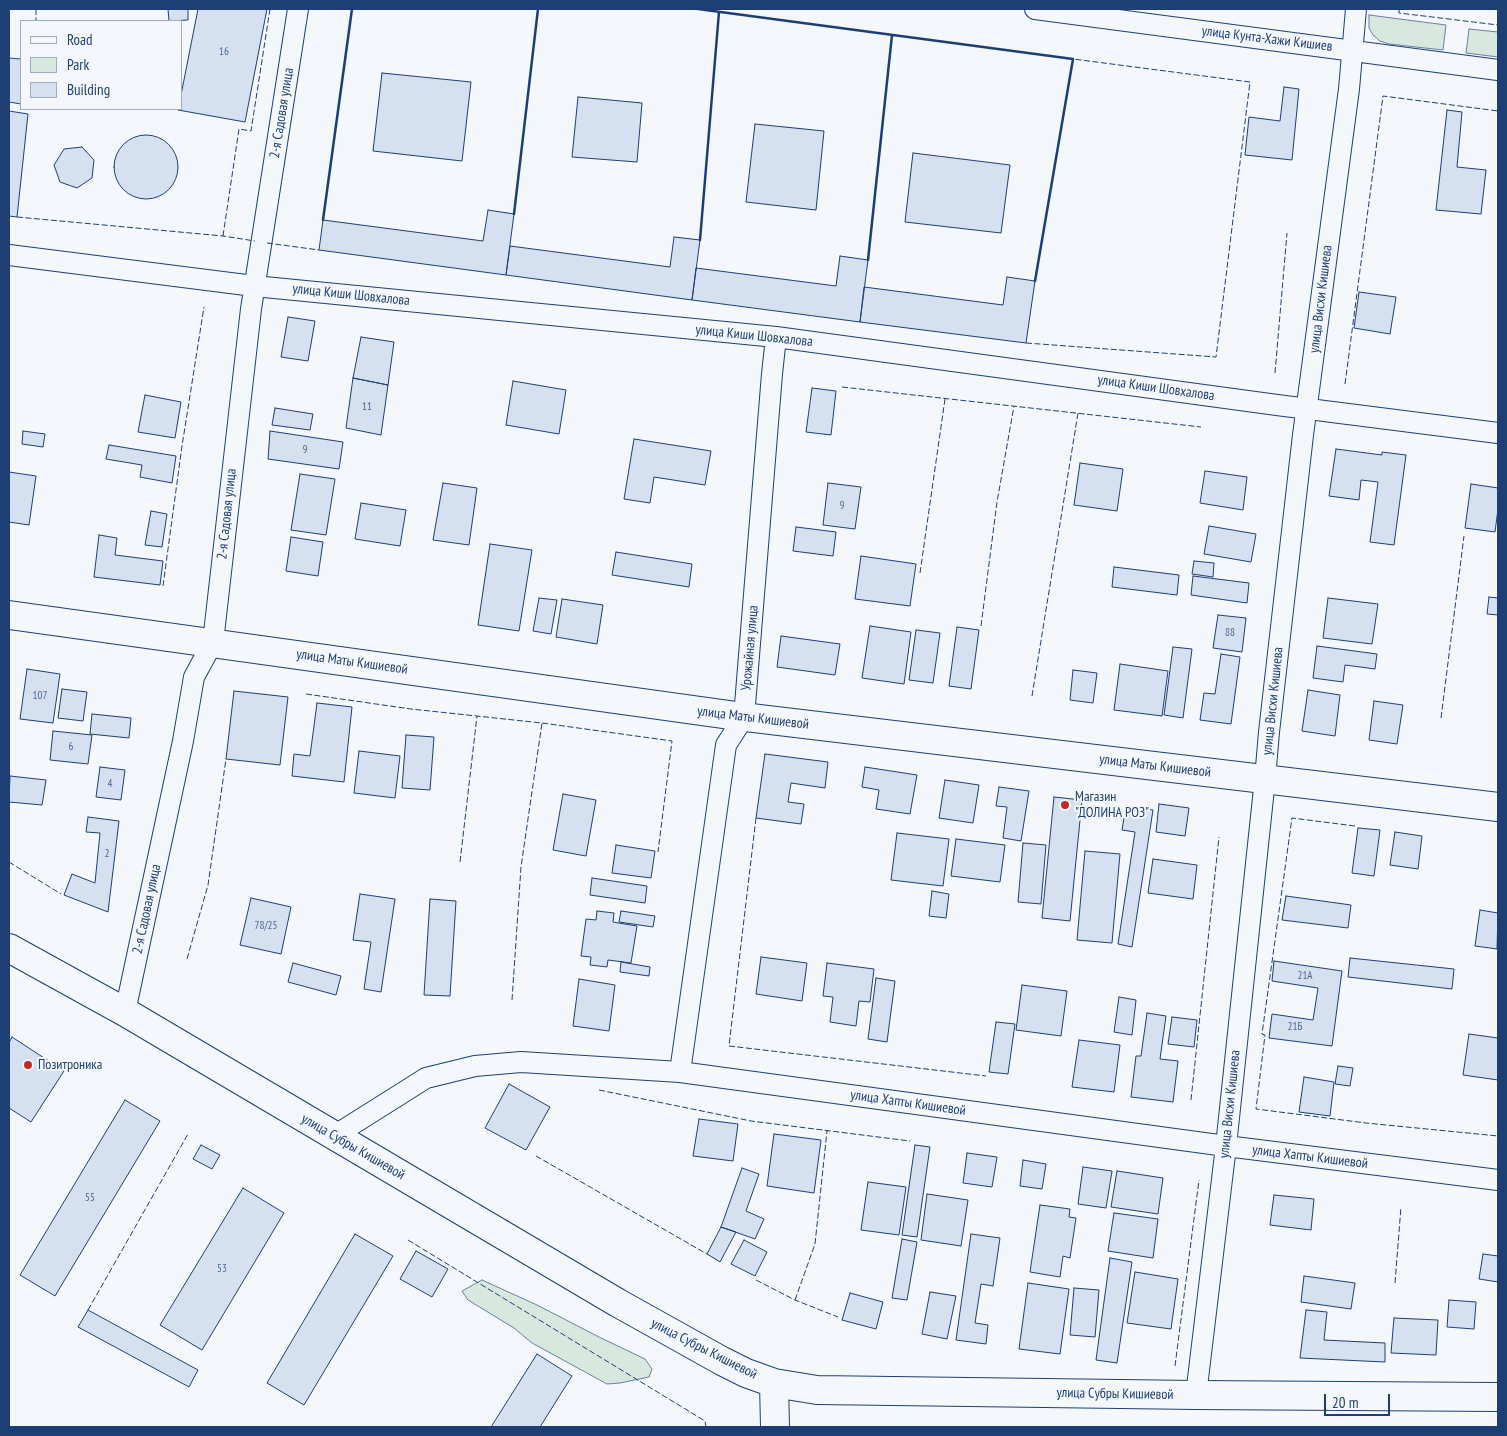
<!DOCTYPE html>
<html>
<head>
<meta charset="utf-8">
<style>
	body { margin:0 }
	#map { position:relative; width:1507px; height:1436px; overflow:hidden; background:#f4f7fb; font-family:"PT Sans Narrow",sans-serif }
	canvas { display:block }
	.frame { position:absolute; inset:0; border:10px solid #1d3f73; pointer-events:none }
	.legend { position:absolute; left:20px; top:20px; width:162px; height:90px; box-sizing:border-box; background:#f4f7fb; border:1px solid #9eadc5; margin:0; padding:6px 9px; list-style:none; font-size:15px; color:#1d3f73 }
	.legend li { display:flex; align-items:center; gap:10px; height:25px }
	.legend b { width:25px; border:1px solid #9eadc5 }
	.scale { position:absolute; left:1324px; top:1394px; width:66px; height:22px; box-sizing:border-box; border:2px solid #1d3f73; border-top:0; padding-left:6px; font-size:15px; line-height:18px; white-space:nowrap; color:#1d3f73; -webkit-text-stroke:4px #f4f7fb; paint-order:stroke }
</style>
</head>
<body>
<div id="map">
<canvas width="1507" height="1436"></canvas>
<div class="frame"></div>
<ul class="legend">
<li><b style="height:6px;background:#f4f7fb"></b>Road</li>
<li><b style="height:14px;background:#d7e8df"></b>Park</li>
<li><b style="height:14px;background:#d5e0f0"></b>Building</li>
</ul>
<div class="scale">20 m</div>
</div>
<script>
const g = document.querySelector('canvas').getContext('2d');
g.lineJoin = 'round';
function paint(path, color) { g.fillStyle = color; g.fill(path, 'evenodd'); }
const poly = rows => new Path2D(rows.map(r => 'M' + r).join(''));
function stroke(path, color, width, dash) { g.strokeStyle = color; g.lineWidth = width; g.lineCap = dash ? 'butt' : 'round'; g.setLineDash(dash || []); g.stroke(path); }
function label(font, color, halo, rows, align = 'center') {
  g.font = font + ' "PT Sans Narrow",sans-serif'; g.lineWidth = 4; g.setLineDash([]); g.textBaseline = 'middle'; g.strokeStyle = halo; g.fillStyle = color; for (const [text, x, y, turn = 0] of rows) {
    g.save(); g.translate(x, y); g.rotate((+turn || 0) * Math.PI / 180); g.textAlign = isNaN(turn) ? turn : align; if (halo) g.strokeText(text, 0, 0); g.fillText(text, 0, 0); g.restore();
  }
}
const green = poly([
	[1369,15,1446,25,1443,50,1389,44,1380,41,1373,35,1369,28,1369,15],
	[1469,29,1498,32,1498,57,1466,53,1469,29],
	[482,1280,537,1305,599,1337,645,1359,652,1369,649,1377,620,1383,607,1384,532,1343,514,1328,468,1300,462,1291,482,1280]
]);
paint(green, '#d7e8df');
stroke(green, '#687fa3', 1);
const building = poly([
	[168,9,188,9,188,20,169,21,168,9],
	[198,9,267,9,245,122,178,110,181,109,181,95,198,9],
	[9,58,21,59,21,104,9,102,9,58],
	[382,73,471,82,462,161,373,151,382,73],
	[1284,87,1299,89,1292,160,1245,155,1249,117,1280,121,1284,87],
	[578,97,642,103,637,162,572,157,578,97],
	[1447,110,1462,112,1457,167,1486,170,1481,214,1436,210,1447,110],
	[9,111,28,114,17,217,9,216,9,111],
	[755,124,824,131,816,210,746,202,755,124],
	'114 167a32 32 0 1 1 64 0a32 32 0 1 1-64 0Z',
	[82,147,94,160,92,178,77,188,60,182,54,165,64,149,82,147],
	[913,153,1010,165,1001,233,905,222,913,153],
	[488,210,514,214,506,275,319,250,323,220,483,241,488,210],
	[674,237,700,240,692,300,506,275,510,246,670,267,674,237],
	[840,256,868,260,860,322,692,300,696,268,836,286,840,256],
	[1007,277,1035,281,1026,343,860,322,864,287,1003,305,1007,277],
	[1359,292,1396,297,1390,334,1354,328,1359,292],
	[288,317,315,321,308,361,281,357,288,317],
	[361,337,394,342,388,385,353,378,361,337],
	[353,378,388,385,381,435,346,428,353,378],
	[513,381,566,390,559,434,506,425,513,381],
	[812,388,836,391,831,435,806,432,812,388],
	[145,395,181,402,175,438,138,432,145,395],
	[275,408,313,414,310,430,272,425,275,408],
	[23,431,45,434,43,447,22,444,23,431],
	[270,431,343,442,339,469,268,459,270,431],
	[634,439,711,451,705,485,654,477,650,503,624,499,634,439],
	[109,445,176,456,172,483,140,477,142,465,106,459,109,445],
	[1336,449,1382,455,1382,452,1406,455,1394,545,1370,542,1378,482,1361,480,1359,500,1329,496,1336,449],
	[1080,463,1123,469,1117,511,1074,505,1080,463],
	[1205,471,1247,477,1243,510,1200,503,1205,471],
	[9,472,36,476,29,525,9,522,9,472],
	[300,474,335,479,326,535,291,530,300,474],
	[443,483,477,488,469,545,433,540,443,483],
	[828,483,861,487,855,529,823,525,828,483],
	[1471,484,1498,488,1498,509,1495,532,1465,528,1471,484],
	[361,503,406,510,400,546,355,539,361,503],
	[151,511,167,514,162,547,145,545,151,511],
	[1209,526,1256,534,1251,562,1204,554,1209,526],
	[796,527,836,532,833,556,793,551,796,527],
	[99,535,117,538,115,555,163,561,160,585,94,577,99,535],
	[291,537,323,542,318,576,286,571,291,537],
	[490,544,532,550,519,631,478,625,490,544],
	[616,552,692,564,689,587,612,575,616,552],
	[861,556,916,564,910,606,855,599,861,556],
	[1194,561,1214,563,1213,577,1192,574,1194,561],
	[1114,567,1179,575,1177,595,1112,587,1114,567],
	[1193,576,1249,583,1247,603,1191,595,1193,576],
	[1489,597,1498,598,1498,615,1487,614,1489,597],
	[539,598,557,600,551,634,533,631,539,598],
	[1328,598,1378,604,1372,644,1323,638,1328,598],
	[562,599,603,605,597,644,556,637,562,599],
	[1218,615,1246,618,1242,652,1213,648,1218,615],
	[870,626,911,632,904,684,862,678,870,626],
	[957,627,979,630,971,689,949,686,957,627],
	[916,630,940,633,933,683,909,680,916,630],
	[781,636,840,644,835,675,777,667,781,636],
	[1317,646,1377,654,1375,669,1345,665,1343,682,1313,678,1317,646],
	[1173,647,1192,649,1183,718,1164,715,1173,647],
	[1221,654,1240,657,1231,724,1200,720,1204,693,1215,694,1221,654],
	[1120,664,1168,671,1162,716,1114,710,1120,664],
	[27,669,60,674,53,723,20,719,27,669],
	[1073,670,1097,673,1093,703,1070,700,1073,670],
	[62,689,87,692,83,721,58,718,62,689],
	[1308,690,1340,695,1335,736,1302,731,1308,690],
	[234,691,288,697,280,765,226,759,234,691],
	[1374,701,1403,705,1397,744,1369,740,1374,701],
	[317,703,352,707,344,782,292,776,294,754,310,756,317,703],
	[92,714,131,718,129,738,90,734,92,714],
	[53,731,92,735,88,764,50,760,53,731],
	[406,735,434,737,430,790,402,788,406,735],
	[359,751,400,756,395,798,354,793,359,751],
	[765,754,828,762,825,788,791,783,788,802,804,804,801,824,756,818,765,754],
	[100,767,125,770,121,800,96,797,100,767],
	[865,767,917,775,910,814,876,809,879,790,862,787,865,767],
	[10,776,46,780,42,805,9,802,10,776],
	[945,780,979,785,973,823,939,818,945,780],
	[999,787,1029,791,1021,841,1003,838,1007,807,996,806,999,787],
	[563,794,596,800,586,856,553,850,563,794],
	[1054,797,1082,800,1070,921,1042,918,1054,797],
	[1159,804,1189,808,1185,836,1156,832,1159,804],
	[1126,806,1153,810,1132,947,1118,944,1135,832,1122,830,1126,806],
	[88,817,119,821,108,912,64,895,72,874,95,883,100,833,86,832,88,817],
	[1358,828,1380,830,1374,876,1352,873,1358,828],
	[1395,832,1422,836,1418,869,1390,865,1395,832],
	[897,833,949,839,943,886,891,880,897,833],
	[956,839,1005,845,1000,882,951,876,956,839],
	[1023,843,1046,845,1041,904,1018,902,1023,843],
	[616,845,655,851,651,878,612,873,616,845],
	[1085,851,1120,854,1112,943,1077,940,1085,851],
	[1153,859,1197,865,1193,899,1148,893,1153,859],
	[592,878,647,886,645,903,590,895,592,878],
	[932,891,949,894,946,918,929,916,932,891],
	[360,894,395,899,381,992,364,989,371,942,353,940,360,894],
	[1286,896,1351,905,1348,928,1282,920,1286,896],
	[251,898,291,907,281,954,240,945,251,898],
	[430,899,456,901,450,996,424,995,430,899],
	[1480,910,1498,913,1497,949,1475,946,1480,910],
	[597,911,614,913,613,922,637,926,631,963,608,960,607,967,590,965,591,957,581,956,586,919,596,920,597,911],
	[621,911,655,916,653,927,619,922,621,911],
	[761,957,807,963,802,1001,756,994,761,957],
	[1350,958,1454,969,1452,989,1348,977,1350,958],
	[1274,961,1342,971,1332,1046,1269,1038,1272,1014,1313,1020,1318,988,1272,981,1274,961],
	[621,962,650,967,649,976,620,972,621,962],
	[293,963,341,976,336,995,288,982,293,963],
	[827,963,874,969,870,1002,859,1001,856,1026,830,1022,833,997,823,996,827,963],
	[876,978,895,981,887,1042,868,1039,876,978],
	[579,979,615,985,609,1031,573,1026,579,979],
	[1022,985,1067,991,1061,1036,1016,1030,1022,985],
	[1119,997,1136,1000,1132,1035,1114,1032,1119,997],
	[1147,1013,1166,1016,1160,1059,1178,1061,1173,1102,1131,1097,1136,1056,1141,1056,1147,1013],
	[1172,1017,1197,1020,1194,1047,1168,1044,1172,1017],
	[996,1022,1015,1024,1008,1074,989,1072,996,1022],
	[1469,1034,1498,1038,1498,1080,1463,1075,1469,1034],
	[12,1037,64,1071,31,1122,9,1108,9,1043,12,1037],
	[1079,1040,1120,1045,1114,1092,1072,1087,1079,1040],
	[1338,1066,1353,1068,1350,1086,1335,1084,1338,1066],
	[1304,1077,1334,1082,1330,1116,1299,1112,1304,1077],
	[509,1084,550,1107,526,1150,485,1128,509,1084],
	[125,1100,160,1121,55,1296,20,1275,125,1100],
	[699,1119,738,1124,733,1161,693,1156,699,1119],
	[774,1134,821,1140,814,1193,767,1186,774,1134],
	[201,1145,220,1155,212,1169,193,1159,201,1145],
	[915,1145,930,1147,917,1237,902,1235,915,1145],
	[967,1153,997,1157,992,1187,963,1183,967,1153],
	[1023,1160,1046,1164,1042,1189,1020,1186,1023,1160],
	[1083,1167,1112,1171,1106,1208,1078,1204,1083,1167],
	[742,1168,759,1174,746,1211,764,1219,755,1239,721,1227,742,1168],
	[1117,1171,1163,1178,1158,1214,1111,1207,1117,1171],
	[868,1182,906,1187,899,1235,861,1230,868,1182],
	[243,1188,284,1213,202,1350,160,1325,243,1188],
	[927,1194,968,1200,961,1246,921,1240,927,1194],
	[1274,1195,1314,1199,1311,1230,1270,1225,1274,1195],
	[1040,1205,1070,1209,1069,1217,1076,1218,1070,1258,1063,1256,1060,1277,1030,1272,1040,1205],
	[1114,1213,1158,1219,1153,1258,1108,1251,1114,1213],
	[721,1227,736,1232,720,1262,707,1254,721,1227],
	[355,1234,393,1256,304,1405,267,1383,355,1234],
	[971,1234,1000,1238,993,1286,981,1284,975,1323,988,1325,986,1344,956,1340,971,1234],
	[902,1239,917,1242,907,1300,892,1298,902,1239],
	[744,1240,767,1252,755,1276,731,1264,744,1240],
	[416,1251,448,1269,432,1297,400,1279,416,1251],
	[1483,1254,1498,1256,1498,1282,1479,1279,1483,1254],
	[1110,1258,1132,1262,1117,1363,1096,1360,1110,1258],
	[1135,1272,1178,1279,1171,1329,1127,1323,1135,1272],
	[1304,1276,1355,1283,1351,1309,1301,1302,1304,1276],
	[1028,1283,1069,1289,1060,1354,1019,1349,1028,1283],
	[1074,1288,1099,1290,1095,1337,1070,1335,1074,1288],
	[930,1292,956,1296,947,1339,922,1334,930,1292],
	[850,1293,883,1302,876,1329,842,1320,850,1293],
	[1449,1300,1476,1302,1474,1329,1447,1327,1449,1300],
	[88,1310,198,1370,189,1387,78,1327,88,1310],
	[1306,1310,1327,1312,1324,1340,1385,1343,1385,1362,1300,1358,1306,1310],
	[1394,1318,1438,1320,1436,1355,1391,1353,1394,1318],
	[537,1354,572,1376,540,1427,491,1427,537,1354]
]);
paint(building, '#d5e0f0');
stroke(building, '#1d3f73', 1);
const street = poly([
	[1035,9,1498,70],
	[9,255,254,286,776,337,1277,405,1498,433],
	[125,1012,183,741,194,677,213,642,251,309,298,9],
	[680,1072,726,745,744,717,772,374,776,337],
	[334,1136,426,1078,475,1066,521,1062,680,1072,1226,1146,1498,1180],
	[1196,1395,1226,1146,1265,779,1269,732,1303,435,1349,89,1356,9]
]);
const secondary = poly([
	[9,615,744,717,1498,807],
	[9,948,125,1012,618,1303,722,1361,746,1373,774,1383,817,1390,1196,1395,1498,1397],
	[774,1383,775,1427]
]);
stroke(street, '#1d3f73', 22);
stroke(secondary, '#1d3f73', 30);
stroke(street, '#f4f7fb', 20);
stroke(secondary, '#f4f7fb', 28);
stroke(poly([
	[36,9,36,21],
	[1399,9,1399,13,1498,25],
	[17,217,223,236,255,241],
	[223,236,239,129,251,131,270,9],
	[267,243,319,250],
	[1026,343,1216,357,1250,82,1073,59],
	[1275,373,1287,233],
	[1345,384,1383,96,1498,111],
	[842,387,1201,427],
	[920,573,945,399],
	[163,586,182,446,204,307],
	[981,626,997,502,1014,406],
	[306,694,411,709,542,723,672,741,658,852],
	[1032,696,1078,413],
	[1441,718,1464,536],
	[756,818,729,1046,986,1076],
	[1355,826,1292,818,1262,1034,1265,1035,1256,1109,1366,1123,1498,1136],
	[9,862,61,894],
	[460,862,477,716],
	[187,959,208,885,226,759],
	[512,1000,521,867,542,723],
	[599,1090,751,1121,910,1141],
	[1191,1100,1219,837],
	[536,1156,707,1254],
	[408,1240,705,1421,706,1427],
	[756,1280,795,1300,838,1317],
	[1395,1283,1401,1207],
	[795,1300,815,1244,827,1131],
	[88,1310,188,1134],
	[1175,1366,1199,1180]
]), '#1d3f73', 1, [6, 2.5]);
stroke(poly([
	[698,9,1073,59,1035,281],
	[514,214,538,9],
	[323,220,352,9],
	[700,240,719,12],
	[868,260,892,35]
]), '#1d3f73', 2.5);
for (const [x, y, r, color] of [
	[1065,805,5,"#c62828"],
	[28,1065,5,"#c62828"]
]) { const dot = new Path2D(); dot.arc(x, y, r, 0, 2 * Math.PI); g.fillStyle = color; g.fill(dot); stroke(dot, '#f4f7fb', 2); }
label('11px', '#4b6792', null, [
	["16",224,52],
	["11",367,407],
	["9",305,450],
	["9",842,506],
	["88",1230,633],
	["107",40,696],
	["6",71,747],
	["4",110,784],
	["2",107,854],
	["78/25",266,926],
	["21А",1305,976],
	["21Б",1295,1027],
	["55",90,1198],
	["53",222,1269]
]);
label('14px', '#1d3f73', '#f4f7fb', [
	["улица Кунта-Хажи Кишиев",1267,39,7],
	["2-я Садовая улица",282,113,-81],
	["улица Киши Шовхалова",351,295,6],
	["улица Висхи Кишиева",1321,299,-83],
	["улица Киши Шовхалова",754,336,6],
	["улица Киши Шовхалова",1156,388,8],
	["2-я Садовая улица",227,514,-84],
	["Урожайная улица",750,648,-85],
	["улица Маты Кишиевой",352,662,8],
	["улица Висхи Кишиева",1273,701,-84],
	["улица Маты Кишиевой",753,718,7],
	["улица Маты Кишиевой",1155,766,7],
	["2-я Садовая улица",147,909,-78],
	["улица Хапты Кишиевой",908,1103,8],
	["улица Висхи Кишиева",1230,1104,-84],
	["улица Субры Кишиевой",353,1147,30],
	["улица Хапты Кишиевой",1310,1157,7],
	["улица Субры Кишиевой",704,1349,27],
	["улица Субры Кишиевой",1115,1394,1]
]);
label('14px', '#1d3f73', '#f4f7fb', [
	["Магазин",1075,797],
	["\"ДОЛИНА РОЗ\"",1075,813],
	["Позитроника",38,1065]
], 'left');
</script>
</body>
</html>
